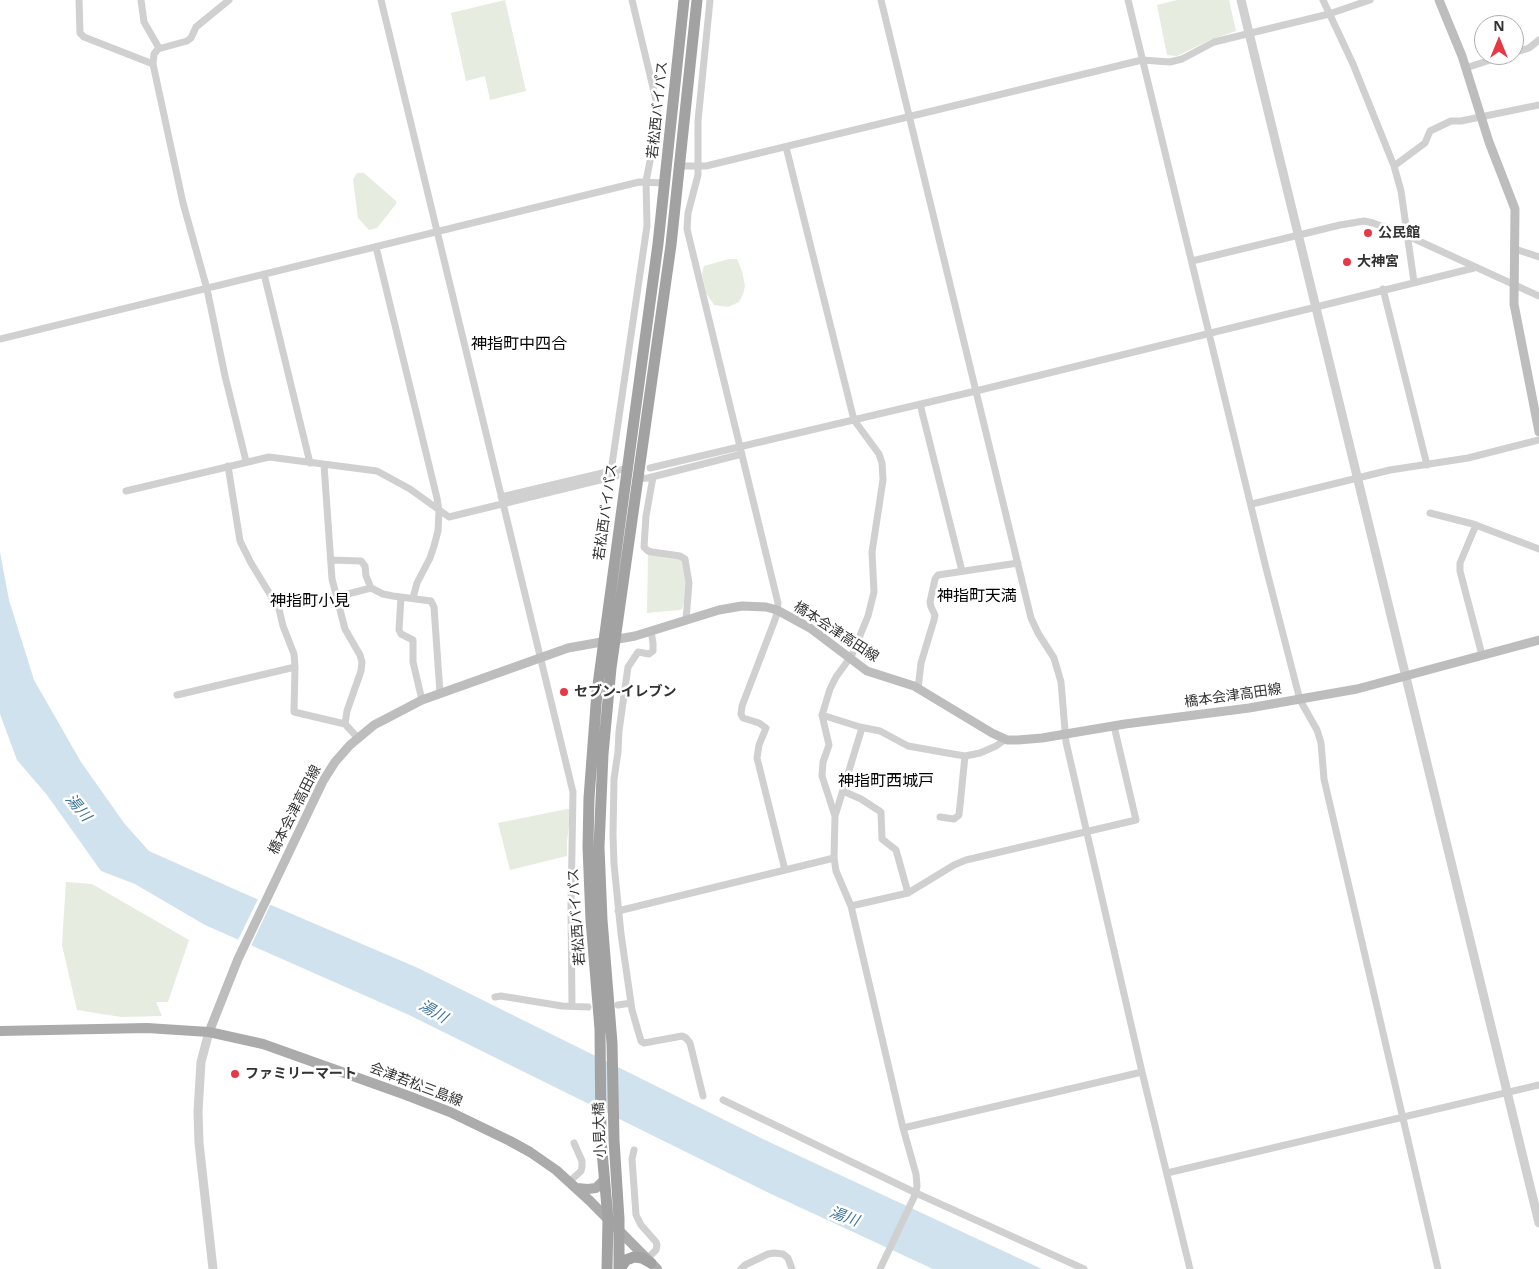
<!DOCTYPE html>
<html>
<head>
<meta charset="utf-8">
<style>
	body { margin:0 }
	#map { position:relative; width:1539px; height:1269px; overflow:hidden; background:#fff; font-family:"Open Sans",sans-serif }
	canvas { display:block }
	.north { position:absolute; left:1474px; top:15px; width:50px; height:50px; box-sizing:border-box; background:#fff; border:1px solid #adadad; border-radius:50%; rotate:0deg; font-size:14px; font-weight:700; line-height:20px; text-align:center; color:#333 }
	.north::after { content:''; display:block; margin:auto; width:18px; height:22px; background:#e63946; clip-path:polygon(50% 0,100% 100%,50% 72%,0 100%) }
</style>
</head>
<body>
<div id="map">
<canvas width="1539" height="1269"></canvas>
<div class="north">N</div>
</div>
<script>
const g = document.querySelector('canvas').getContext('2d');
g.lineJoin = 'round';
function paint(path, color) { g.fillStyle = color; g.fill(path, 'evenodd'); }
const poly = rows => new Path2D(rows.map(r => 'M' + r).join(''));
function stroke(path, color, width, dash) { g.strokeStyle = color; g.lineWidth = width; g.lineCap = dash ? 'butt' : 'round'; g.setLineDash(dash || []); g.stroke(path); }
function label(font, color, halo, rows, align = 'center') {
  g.font = font + ' "Open Sans","Noto Sans JP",sans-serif'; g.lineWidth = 5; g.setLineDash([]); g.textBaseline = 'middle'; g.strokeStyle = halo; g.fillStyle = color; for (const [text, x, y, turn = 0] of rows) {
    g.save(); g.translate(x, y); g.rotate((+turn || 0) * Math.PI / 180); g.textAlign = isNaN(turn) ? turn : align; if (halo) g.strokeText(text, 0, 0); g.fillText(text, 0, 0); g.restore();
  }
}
paint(poly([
	[505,0,526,91,490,100,485,76,466,81,451,13],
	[1177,0,1229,0,1236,31,1210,40,1177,56,1167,55,1157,5],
	[357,173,364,173,396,201,396,204,377,228,369,230,358,218,353,179],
	[729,259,737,259,742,271,745,286,743,294,739,302,728,307,714,305,706,293,702,274,704,266],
	[648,554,681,558,683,563,687,593,682,609,680,610,647,613],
	[567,809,571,809,571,811,567,841,567,856,510,870,498,823],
	[66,882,92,884,189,940,168,1002,156,1002,162,1016,121,1017,77,1010,62,945]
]), '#e6ecdf');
paint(poly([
	[0,552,9,600,34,680,81,762,124,823,149,851,243,893,418,968,765,1140,1042,1269,933,1269,769,1193,409,1015,205,925,135,884,101,871,47,795,17,760,0,714]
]), '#cfe2ee');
paint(poly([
	[259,897,271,903,250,948,237,942]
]), '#fff');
stroke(poly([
	[79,0,80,33,84,37,153,64],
	[141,0,144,22,159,48],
	[229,0,196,27,191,38,187,41,158,49,154,54,153,64,183,203,207,289,225,376,246,461],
	[381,0,573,792,571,906,572,1006],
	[710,0,698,121,698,175,688,213,687,229,778,603,776,617,742,706,741,714,743,718,759,723,766,728,759,745,757,758,785,870],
	[881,0,1031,618,1038,633,1054,658,1061,682,1066,742,1142,1072,1190,1269],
	[1128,0,1266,568,1300,700,1317,730,1321,743,1324,779,1438,1269],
	[1323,0,1353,64,1394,166,1401,191,1414,282],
	[1514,53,1529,48,1539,40],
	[1466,68,1505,55],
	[786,147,854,420,879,454,882,463,883,480,872,552,874,592,868,616,852,655,836,677,830,689,822,715,829,745,823,762,822,776,835,816,834,858,836,871,851,906,903,1128,916,1174,917,1186,916,1193,880,1269],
	[680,166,706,166,1142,60,1170,62,1182,59,1214,42,1329,14,1370,0],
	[1394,166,1425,143,1430,131,1451,121,1461,121,1539,105],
	[376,247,437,498,439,511,438,531,434,546,430,558,417,583,413,598],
	[1515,249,1539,257],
	[1192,261,1340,225,1364,221,1373,223,1408,236,1539,296],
	[264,274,310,463],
	[1383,289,1427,465],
	[0,339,639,182,665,183],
	[920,404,962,571],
	[324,465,332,579,345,629,360,655,362,662,361,671,347,711,345,724],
	[228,466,240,541,251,563,279,609,283,626,294,654,295,667,294,712,345,724,358,738],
	[650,468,976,391,1474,268],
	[611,471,647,226,646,181,658,122,656,100,632,0],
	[653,477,646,516,644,547,648,551,652,552,680,556,685,559,689,583,686,620],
	[638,479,648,478,742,454],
	[126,491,269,457,377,471,410,489,449,517,616,476],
	[501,497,611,471,627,469],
	[1252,504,1390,470,1468,458,1539,440],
	[1430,513,1473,524,1539,549],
	[1476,525,1460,563,1460,571,1482,655],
	[331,560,361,561,365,566,366,576,371,588],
	[336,597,371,588,383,594,393,596,431,601,434,607,440,693],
	[401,597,399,630,401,634,413,640,413,662,422,700],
	[651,631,653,643,653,651,649,654,638,652,628,667,619,731,618,752,614,779,613,835,614,864,621,934,632,1010,641,1041,644,1043,682,1036,686,1038,690,1043,703,1096],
	[918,689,921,663,934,620,935,615,931,607,930,602,935,579,938,575,1018,563],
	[177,695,295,667],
	[822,715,860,727,880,731,908,746,953,754,965,756,980,753,996,746,1006,739],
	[843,791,861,799,881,812,882,839,896,850,908,893],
	[835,816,862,728],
	[940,817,954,819,959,815,965,756],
	[851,906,908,893,954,865,966,860,1136,820,1114,726],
	[618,911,834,858],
	[495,997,501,996,562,1006,588,1007],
	[618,1005,631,1003],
	[723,1100,916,1193,1084,1269],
	[903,1128,1142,1072],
	[634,1150,632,1159,636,1215,641,1225,656,1242,657,1245,656,1250,647,1259],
	[1167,1173,1539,1085],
	[569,1182,581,1171,582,1167,582,1161,574,1143],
	[741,1269,745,1265,768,1254,774,1253,783,1254,788,1258,792,1269]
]), '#d0d0d0', 7);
stroke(poly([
	[1241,0,1539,1223],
	[209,1032,201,1062,198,1112,199,1143,213,1269]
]), '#d0d0d0', 9);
stroke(poly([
	[1439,0,1462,56,1489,142,1515,209,1514,304,1539,432],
	[209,1032,238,959,323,781,335,762,350,745,374,725,422,700,568,648,635,636,719,610,742,606,766,607,777,610,810,628,867,671,914,686,992,733,1007,740,1018,740,1042,738,1125,724,1249,708,1357,689,1539,640]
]), '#bdbdbd', 9);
stroke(poly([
	[0,1031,147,1028,209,1032,263,1044,406,1095,450,1112,510,1141,530,1152,556,1170,590,1201,657,1269],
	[577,1188,588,1189,596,1188,605,1179]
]), '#ababab', 10);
stroke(poly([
	[607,1269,608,1219,601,1140,600,1029,591,920,588,847,589,798,597,692,658,244,684,0],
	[619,1269,619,1219,614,1140,612,1043,602,920,599,847,603,754,611,668,671,245,697,0],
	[620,1269,626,1260,634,1257,642,1258,651,1263]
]), '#a2a2a2', 11);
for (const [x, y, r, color] of [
	[1368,233,5,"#e63946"],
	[1347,262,5,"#e63946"],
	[564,692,5,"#e63946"],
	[235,1074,5,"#e63946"]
]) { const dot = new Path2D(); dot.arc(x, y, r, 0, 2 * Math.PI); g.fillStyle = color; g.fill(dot); stroke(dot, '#fff', 2); }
label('14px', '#333', '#fff', [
	["若松西バイパス",658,110,-84],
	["若松西バイパス",606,512,-82],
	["橋本会津高田線",836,632,33],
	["橋本会津高田線",1233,696,-8],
	["橋本会津高田線",295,810,-63],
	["若松西バイパス",577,917,-94],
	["会津若松三島線",416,1085,21],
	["小見大橋",600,1130,-92]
]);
label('bold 14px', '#333', '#fff', [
	["公民館",1378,233],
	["大神宮",1357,262],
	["セブン-イレブン",574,692],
	["ファミリーマート",245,1074]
], 'left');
label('italic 15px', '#3f7597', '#fff', [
	["湯川",78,808,50],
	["湯川",433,1012,30],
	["湯川",844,1217,20]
]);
label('16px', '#000', '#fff', [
	["神指町中四合",519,344],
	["神指町天満",977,596],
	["神指町小見",310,601],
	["神指町西城戸",886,781]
]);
</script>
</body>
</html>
